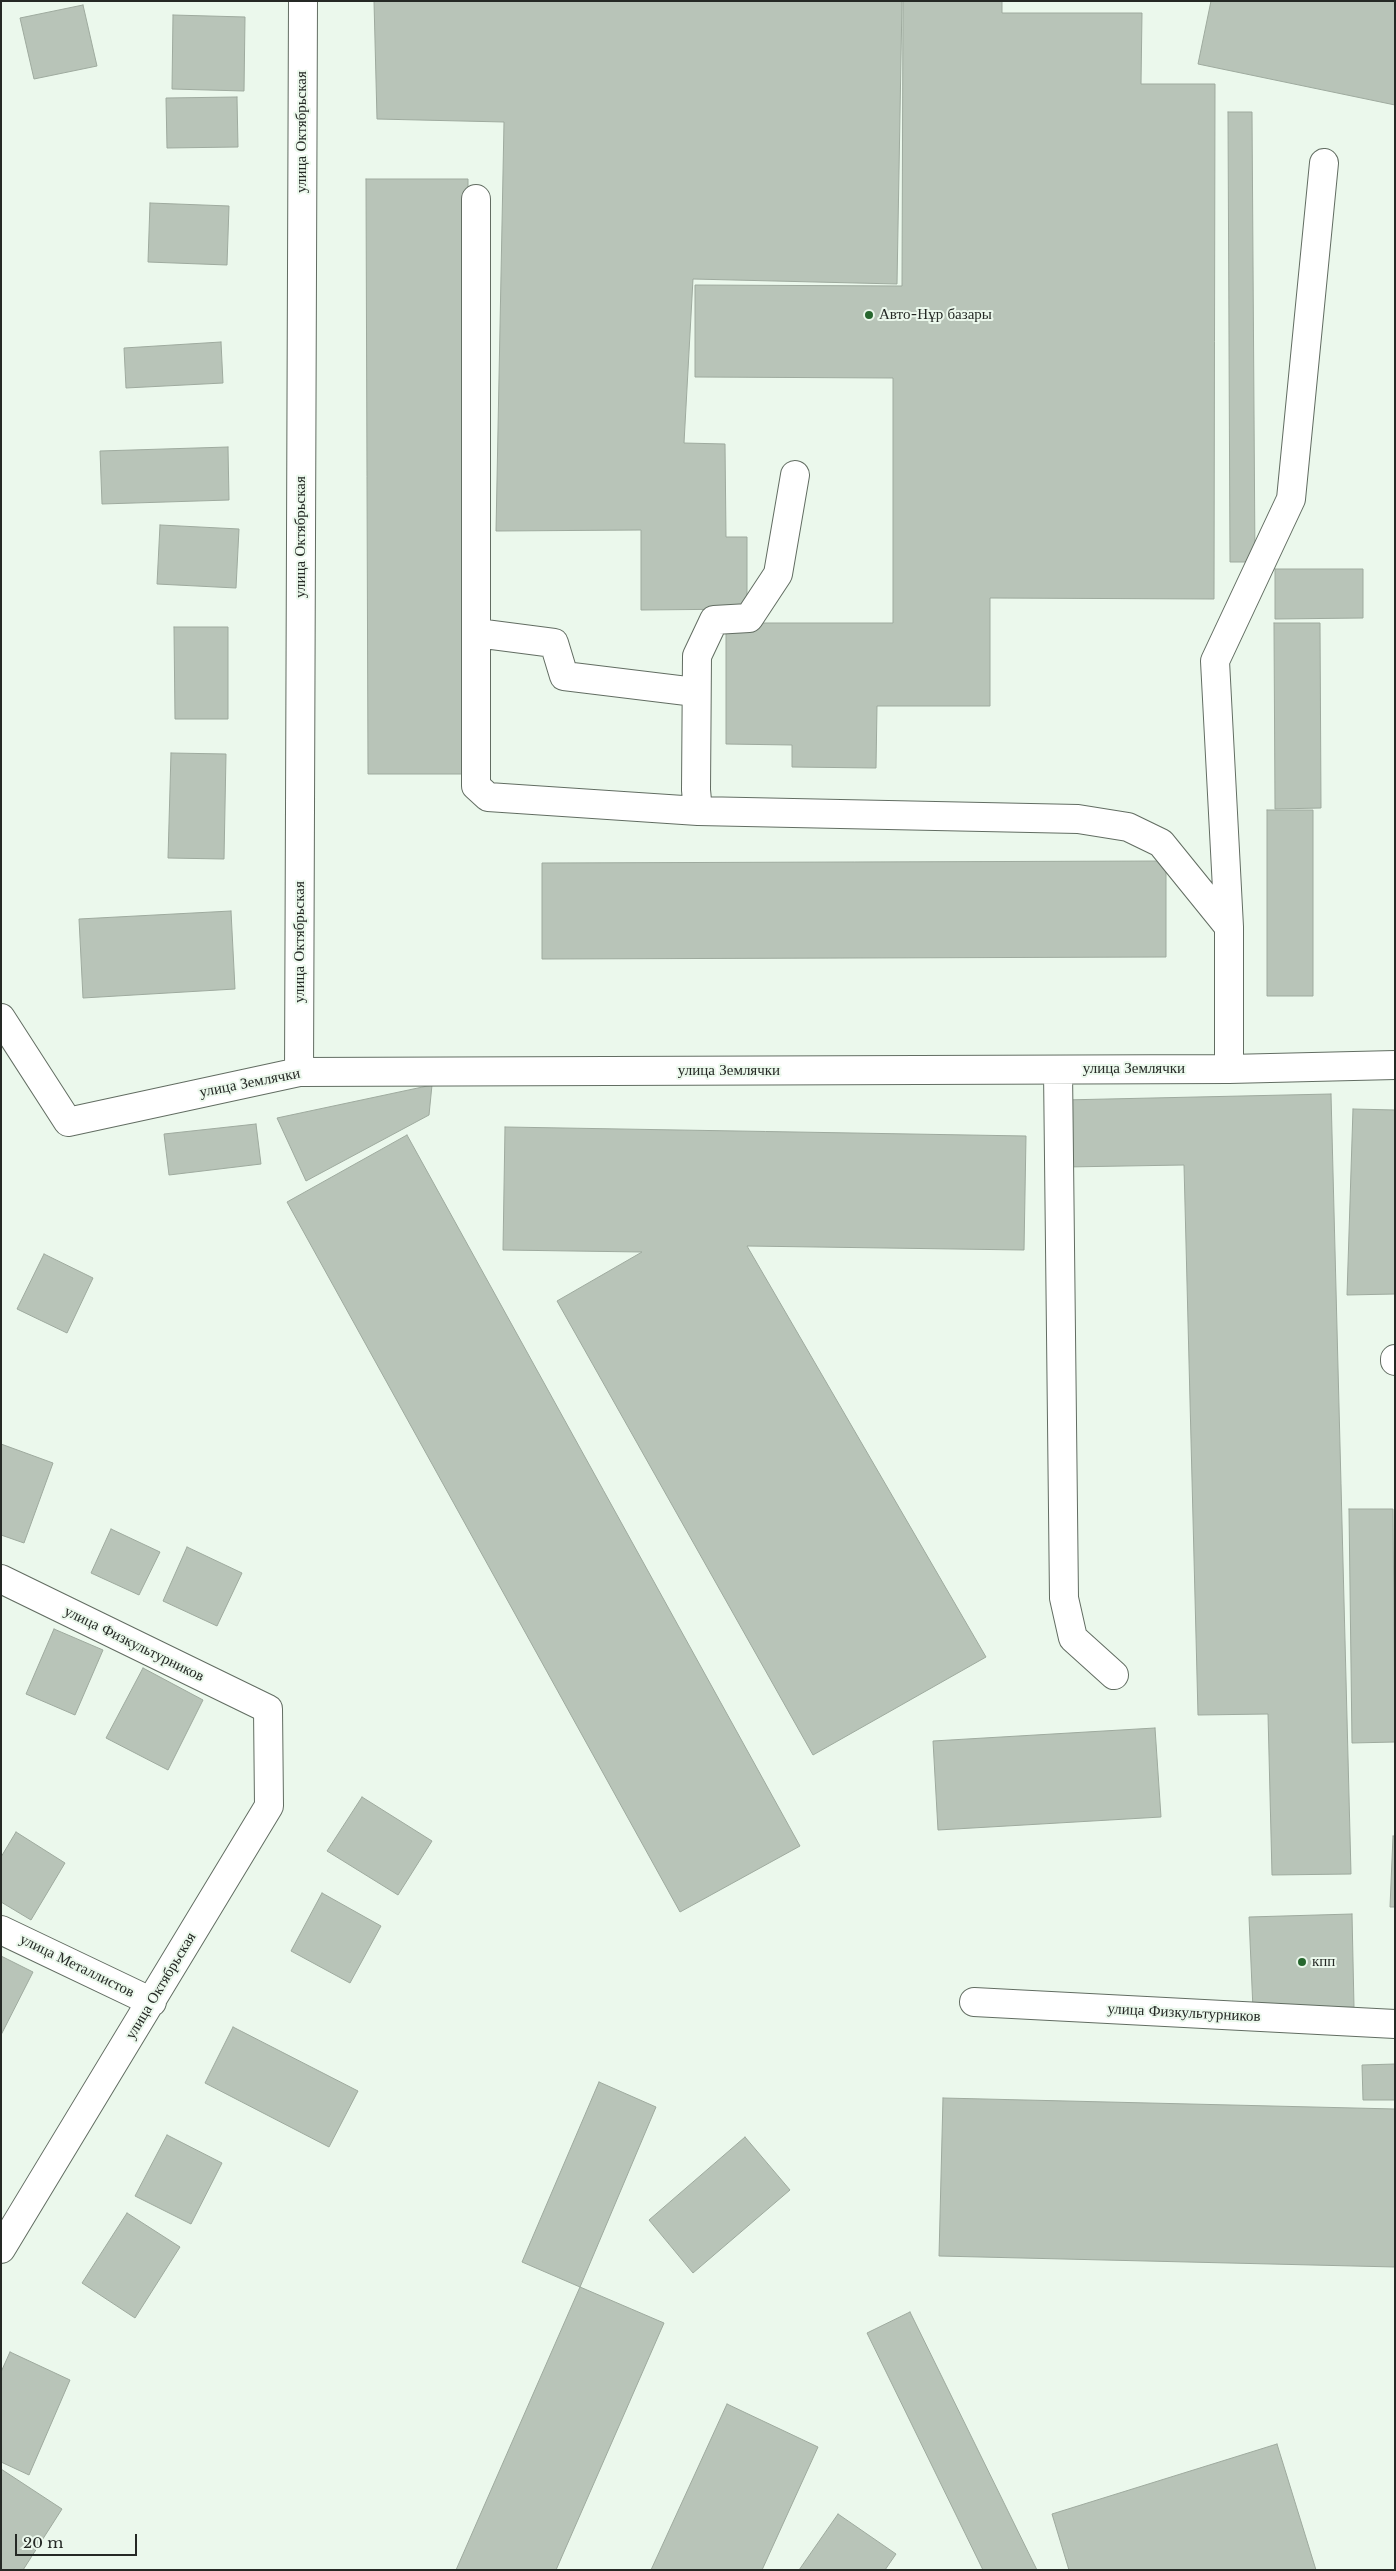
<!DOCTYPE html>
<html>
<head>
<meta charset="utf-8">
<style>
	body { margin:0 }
	#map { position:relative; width:1396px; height:2571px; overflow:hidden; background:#ebf8ec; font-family:"Libre Baskerville",serif }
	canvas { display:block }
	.frame { position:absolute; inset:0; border:2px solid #252925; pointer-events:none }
	.scale { position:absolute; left:15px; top:2534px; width:122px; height:22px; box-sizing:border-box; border:2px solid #252925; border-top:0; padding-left:6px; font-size:15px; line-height:18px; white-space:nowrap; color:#252925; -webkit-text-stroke:4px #ebf8ec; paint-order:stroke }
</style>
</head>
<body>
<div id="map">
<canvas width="1396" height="2571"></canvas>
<div class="frame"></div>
<div class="scale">20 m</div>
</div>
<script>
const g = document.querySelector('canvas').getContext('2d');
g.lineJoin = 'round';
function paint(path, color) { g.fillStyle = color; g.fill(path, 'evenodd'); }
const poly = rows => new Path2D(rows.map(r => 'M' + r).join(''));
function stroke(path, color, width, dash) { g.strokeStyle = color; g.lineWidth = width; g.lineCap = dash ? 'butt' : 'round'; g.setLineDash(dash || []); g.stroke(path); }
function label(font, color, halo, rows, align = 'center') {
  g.font = font + ' "Libre Baskerville",serif'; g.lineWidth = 4; g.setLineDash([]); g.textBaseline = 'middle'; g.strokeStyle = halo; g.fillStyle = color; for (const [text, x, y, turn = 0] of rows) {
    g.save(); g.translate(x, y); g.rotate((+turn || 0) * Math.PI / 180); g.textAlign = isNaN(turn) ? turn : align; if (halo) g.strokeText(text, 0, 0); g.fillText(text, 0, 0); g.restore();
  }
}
const building = poly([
	[374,1,902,1,897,284,693,279,684,443,725,444,726,537,747,537,747,609,641,610,641,530,496,531,504,122,377,119,374,1],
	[903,1,1002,1,1002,13,1142,13,1141,84,1215,84,1214,599,990,598,990,706,877,706,876,768,792,767,792,745,726,744,726,623,893,623,893,378,695,377,695,285,902,286,903,1],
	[1211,1,1395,1,1395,105,1198,64,1211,1],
	[83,5,97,66,34,79,20,18,83,5],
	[173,15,245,17,244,91,172,89,173,15],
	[237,97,238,147,167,148,166,98,237,97],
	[1228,112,1252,112,1255,562,1230,562,1228,112],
	[366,179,468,179,470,774,368,774,366,179],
	[150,203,229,206,227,265,148,262,150,203],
	[221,342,223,383,126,388,124,348,221,342],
	[228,447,229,500,102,504,100,451,228,447],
	[160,525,239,529,236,588,157,584,160,525],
	[1275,569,1363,569,1363,618,1275,619,1275,569],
	[1274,623,1320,623,1321,808,1275,809,1274,623],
	[174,627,228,627,228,719,175,719,174,627],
	[171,753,226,754,224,859,168,858,171,753],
	[1267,810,1313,810,1313,996,1267,996,1267,810],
	[1166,861,1166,957,542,959,542,863,1166,861],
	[231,911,235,989,83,998,79,919,231,911],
	[432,1085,429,1115,306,1181,277,1118,432,1085],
	[1331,1094,1351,1874,1272,1875,1268,1714,1198,1715,1184,1165,1065,1167,1063,1100,1331,1094],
	[1353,1109,1395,1110,1395,1294,1347,1295,1353,1109],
	[256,1124,261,1164,169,1175,164,1134,256,1124],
	[505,1127,1026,1136,1024,1250,747,1246,986,1657,813,1755,557,1301,642,1252,503,1250,505,1127],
	[407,1135,800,1846,680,1912,287,1202,407,1135],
	[44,1254,93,1278,67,1333,17,1309,44,1254],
	[1,1444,53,1463,24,1543,1,1535,1,1444],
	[1349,1509,1393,1509,1395,1742,1352,1743,1349,1509],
	[111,1529,160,1552,139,1595,91,1573,111,1529],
	[187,1547,242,1573,217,1626,163,1601,187,1547],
	[54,1629,103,1650,75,1715,26,1694,54,1629],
	[143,1668,203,1700,168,1770,106,1738,143,1668],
	[1155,1728,1161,1817,938,1830,933,1741,1155,1728],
	[362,1797,432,1841,398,1895,327,1851,362,1797],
	[16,1832,65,1863,31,1920,1,1902,1,1857,16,1832],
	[1393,1836,1395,1836,1395,1907,1390,1907,1393,1836],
	[322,1893,381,1926,350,1983,291,1951,322,1893],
	[1352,1914,1354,2007,1253,2010,1249,1917,1352,1914],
	[1,1956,33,1972,1,2035,1,1956],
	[233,2027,358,2091,329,2147,205,2083,233,2027],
	[1395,2064,1395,2100,1363,2100,1362,2065,1395,2064],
	[599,2082,656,2107,580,2287,522,2262,599,2082],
	[943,2098,1395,2109,1395,2267,939,2256,943,2098],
	[167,2135,222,2163,191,2224,135,2196,167,2135],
	[745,2137,790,2190,693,2273,649,2220,745,2137],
	[127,2213,180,2247,135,2318,82,2283,127,2213],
	[580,2287,664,2323,556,2570,456,2570,580,2287],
	[910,2312,1037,2570,983,2570,867,2333,910,2312],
	[10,2352,70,2380,29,2475,1,2462,1,2372,10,2352],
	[727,2404,818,2447,762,2570,651,2570,727,2404],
	[1277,2444,1316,2570,1069,2570,1052,2514,1277,2444],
	[1,2469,62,2509,23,2570,1,2570,1,2469],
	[838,2514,896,2554,885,2570,799,2570,838,2514]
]);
paint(building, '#b8c4b8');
stroke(building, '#9eaa9e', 1);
const minor = poly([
	[476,199,476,786,488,797,698,811],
	[795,475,778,574,749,618,714,620,697,656,696,790,698,811,1078,819,1128,827,1161,843,1229,927],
	[477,633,554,643,564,676,695,692],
	[1,1018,68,1122,299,1072,1229,1069,1395,1065],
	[1229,1069,1229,927,1215,661,1291,499,1324,163],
	[1058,1070,1064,1598,1073,1638,1114,1675],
	[299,1072,303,1],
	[1395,1359,1395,1361],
	[1,1579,268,1709,269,1806,1,2249],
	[1,1930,152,2002],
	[974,2002,1395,2024]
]);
stroke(minor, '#626d62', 30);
stroke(minor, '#fff', 28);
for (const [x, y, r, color] of [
	[869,315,5,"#26662e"],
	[1302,1962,5,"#26662e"]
]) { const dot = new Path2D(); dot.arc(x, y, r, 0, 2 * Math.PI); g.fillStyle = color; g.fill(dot); stroke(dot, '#ebf8ec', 2); }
label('15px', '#252925', '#ebf8ec', [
	["улица Октябрьская",302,132,-90],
	["улица Октябрьская",301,537,-90],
	["улица Октябрьская",300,942,-90],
	["улица Землячки",1134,1069],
	["улица Землячки",729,1071],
	["улица Землячки",250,1083,-11],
	["улица Физкультурников",134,1644,26],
	["улица Металлистов",77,1966,26],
	["улица Октябрьская",161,1986,-59],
	["улица Физкультурников",1184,2013,3]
]);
label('15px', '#252925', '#ebf8ec', [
	["Авто-Нұр базары",879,315],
	["кпп",1312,1962]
], 'left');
</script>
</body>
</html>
